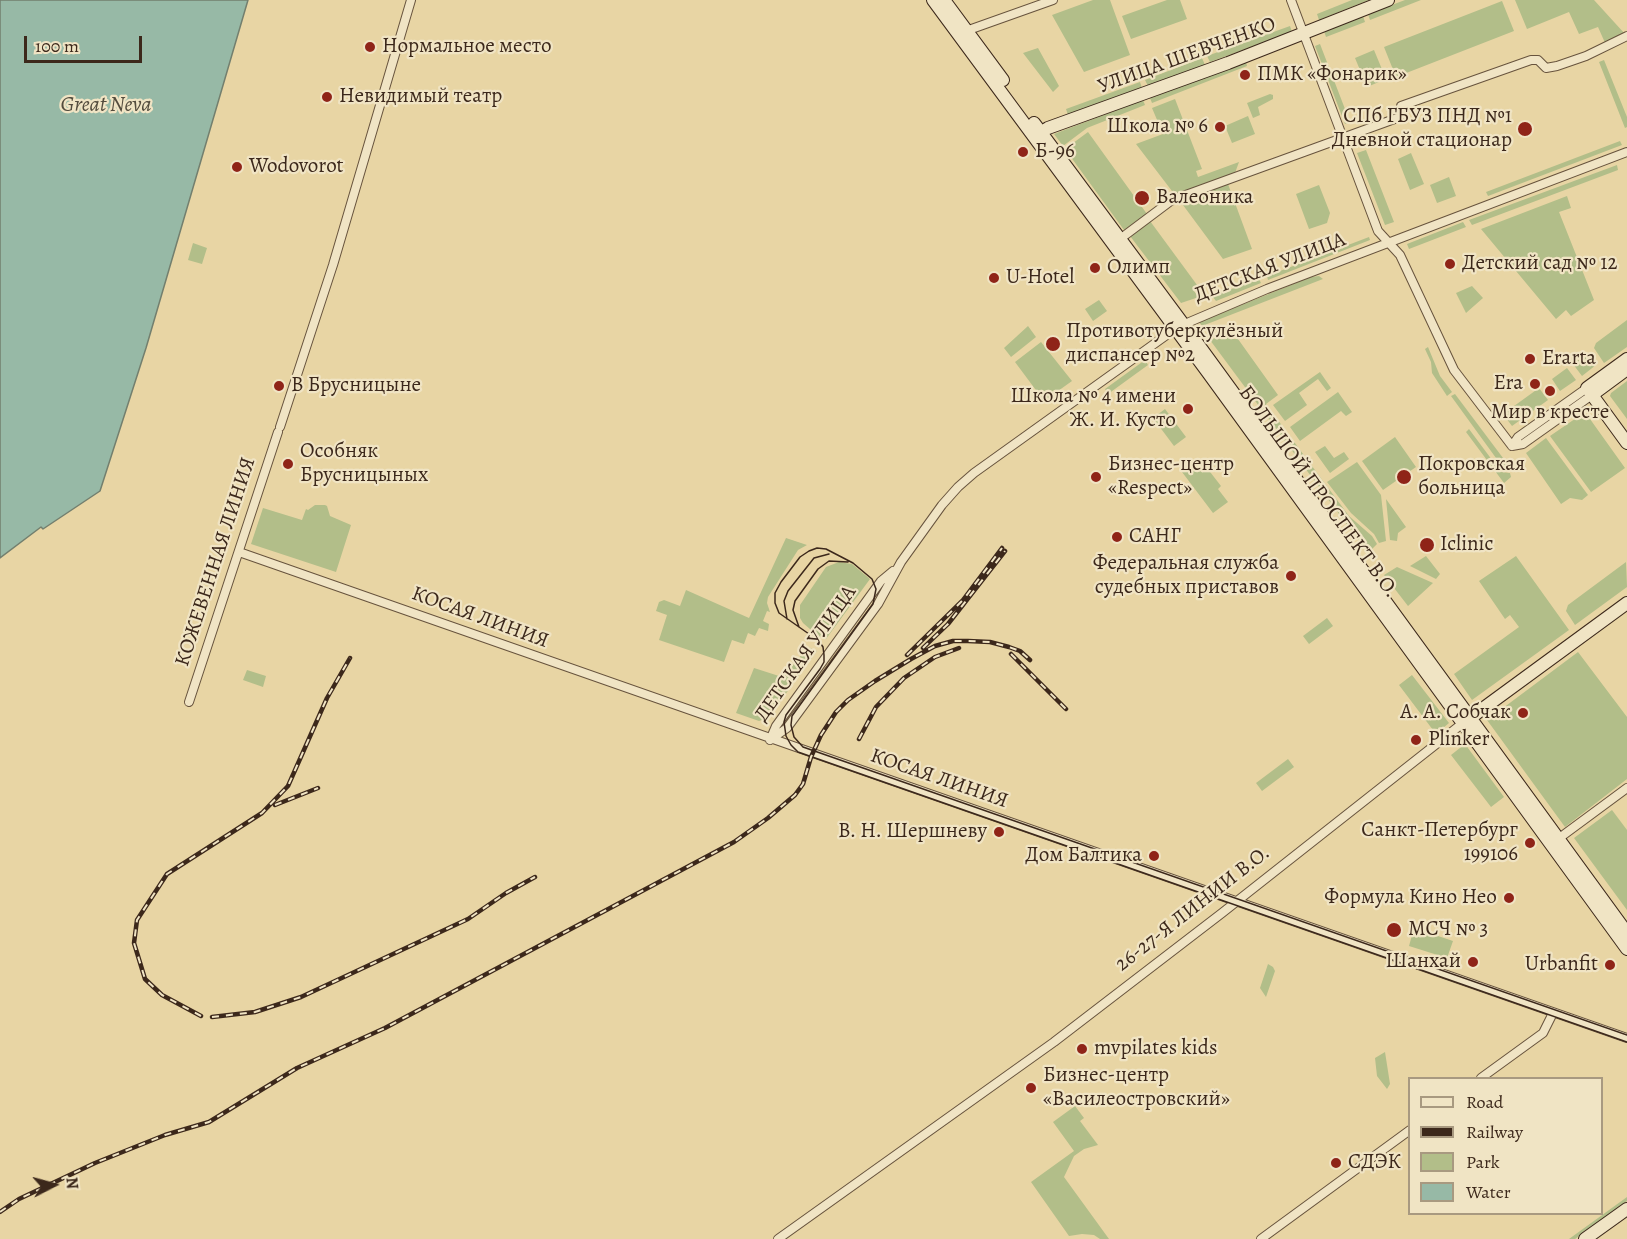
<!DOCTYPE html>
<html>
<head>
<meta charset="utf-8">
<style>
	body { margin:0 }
	#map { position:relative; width:1627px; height:1239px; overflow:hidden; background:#e8d5a4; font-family:Alegreya,serif }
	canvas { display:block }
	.legend { position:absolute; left:1408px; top:1077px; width:195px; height:138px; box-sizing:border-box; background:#f0e4c4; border:2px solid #a89980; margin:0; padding:8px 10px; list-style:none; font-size:18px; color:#3c281b }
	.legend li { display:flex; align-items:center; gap:12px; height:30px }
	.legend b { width:30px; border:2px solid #a89980 }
	.north { position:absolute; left:24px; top:1155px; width:60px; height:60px; -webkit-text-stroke:4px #f0e4c4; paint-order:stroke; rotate:84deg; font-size:16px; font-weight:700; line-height:24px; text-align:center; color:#3c281b }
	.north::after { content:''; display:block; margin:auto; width:21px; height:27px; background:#3c281b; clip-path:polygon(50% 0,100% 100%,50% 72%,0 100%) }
	.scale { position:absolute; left:24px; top:36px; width:118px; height:27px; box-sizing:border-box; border:3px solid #3c281b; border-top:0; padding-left:8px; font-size:18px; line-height:21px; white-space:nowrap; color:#3c281b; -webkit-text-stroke:4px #f0e4c4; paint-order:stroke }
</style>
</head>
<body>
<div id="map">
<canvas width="1627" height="1239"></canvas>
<ul class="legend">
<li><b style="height:8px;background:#f0e4c4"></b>Road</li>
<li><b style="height:8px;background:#3c281b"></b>Railway</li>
<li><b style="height:16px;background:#b2be89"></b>Park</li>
<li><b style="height:16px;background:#97b9a6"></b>Water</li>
</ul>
<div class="north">N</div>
<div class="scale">100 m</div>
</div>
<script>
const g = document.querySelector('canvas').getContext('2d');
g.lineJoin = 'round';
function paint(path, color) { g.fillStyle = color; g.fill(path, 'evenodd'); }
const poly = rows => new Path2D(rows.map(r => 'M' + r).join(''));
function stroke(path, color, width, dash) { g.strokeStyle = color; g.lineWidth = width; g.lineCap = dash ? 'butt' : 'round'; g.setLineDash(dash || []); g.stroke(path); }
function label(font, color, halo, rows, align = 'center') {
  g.font = font + ' Alegreya,serif'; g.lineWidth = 4.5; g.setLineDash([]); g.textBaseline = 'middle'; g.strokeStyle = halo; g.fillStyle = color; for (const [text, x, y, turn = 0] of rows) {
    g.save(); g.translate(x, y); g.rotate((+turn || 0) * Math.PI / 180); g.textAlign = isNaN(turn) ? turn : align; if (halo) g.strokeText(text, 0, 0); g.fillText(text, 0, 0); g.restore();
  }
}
paint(poly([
	[1093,0,1110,0,1130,55,1084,72,1052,15],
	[1167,0,1180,0,1187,19,1131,39,1122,16],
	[1352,0,1369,0,1319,20,1317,14],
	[1405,0,1421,0,1370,20,1368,14],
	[1515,0,1594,0,1625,34,1606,45,1598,27,1579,34,1569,12,1527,29],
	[1502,1,1514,31,1396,77,1384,47],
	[1363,16,1365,22,1326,37,1324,31],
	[1290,26,1292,32,1210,62,1207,56],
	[1320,44,1350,122,1345,124,1315,46],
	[1038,48,1059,86,1053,92,1023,53],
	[1374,50,1386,79,1367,87,1355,58],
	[1202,58,1205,65,1148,86,1145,80],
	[1604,60,1627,117,1627,127,1625,128,1599,62],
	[1246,62,1247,66,1152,103,1150,98],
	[1140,82,1142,88,1068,115,1066,109],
	[1270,94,1273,95,1273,99,1258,107,1260,115,1253,118,1247,103],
	[1175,99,1202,169,1196,171,1198,177,1239,162,1235,173,1175,195,1136,144,1163,134,1152,108],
	[1143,100,1145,105,1087,128,1063,146,1054,134],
	[1248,116,1255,134,1232,143,1225,126],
	[1088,132,1147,214,1124,230,1065,149],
	[1620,141,1622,145,1488,196,1486,192],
	[1366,150,1394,222,1385,225,1357,153],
	[1411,153,1424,184,1410,190,1398,159],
	[1617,165,1618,170,1472,225,1469,220],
	[1449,177,1456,196,1437,203,1430,185],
	[1228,184,1252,249,1223,259,1180,201],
	[1319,185,1330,213,1327,223,1309,229,1296,194],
	[1567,196,1571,208,1559,212,1594,300,1571,316,1566,310,1556,319,1481,229],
	[1150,221,1200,289,1194,291,1199,297,1181,303,1130,236],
	[1463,222,1466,227,1409,249,1407,244],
	[1369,237,1370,240,1268,280,1267,276],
	[193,243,207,248,202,264,188,260],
	[1319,276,1323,279,1202,326,1199,322,1311,277],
	[1259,279,1261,283,1216,301,1212,296],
	[1472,286,1483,298,1466,313,1456,293],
	[1099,300,1107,311,1093,321,1085,309],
	[1627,320,1627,347,1604,363,1594,348,1596,343],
	[1028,326,1036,337,1011,357,1004,348],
	[1230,332,1232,339,1238,339,1278,395,1266,404,1349,516,1372,536,1377,544,1368,553,1210,340],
	[1041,342,1072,381,1044,401,1015,362],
	[1428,347,1440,376,1452,392,1447,396,1432,373,1431,362,1425,349],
	[1588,353,1596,365,1582,376,1573,364],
	[1145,360,1148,365,1108,394,1105,389],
	[1567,368,1576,380,1560,391,1552,379],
	[1320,372,1331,388,1327,391,1318,379,1299,393,1307,405,1285,421,1273,405],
	[1627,381,1627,419,1610,396,1611,393],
	[1539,388,1548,400,1512,426,1503,414],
	[1338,392,1352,412,1346,416,1341,411,1300,441,1290,427],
	[1455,394,1509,466,1504,469,1451,396],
	[1165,409,1186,437,1174,446,1153,418],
	[1585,412,1625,468,1591,492,1550,436],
	[1469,429,1501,472,1510,473,1511,477,1504,483,1466,432],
	[1395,437,1416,467,1383,490,1362,461],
	[1546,438,1588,495,1582,500,1570,498,1561,504,1526,453],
	[1325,446,1334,458,1344,452,1349,459,1330,473,1315,452],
	[1200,459,1221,486,1218,489,1228,502,1213,513,1182,472],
	[1357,462,1381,495,1386,541,1379,543,1374,534,1351,513,1327,482],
	[1386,499,1406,527,1398,533,1397,541,1390,540],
	[315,505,325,505,327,506,330,516,351,525,336,572,251,544,263,508,302,520,306,509,308,510],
	[786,538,807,545,798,550,768,597,767,603,770,612,767,611,763,621,769,624,768,631,759,628,755,636,748,633,744,644,732,640,724,662,659,640,667,615,656,611,659,602,664,600,680,606,686,590,749,618],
	[1426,556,1440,574,1436,579,1410,566],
	[1516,556,1569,630,1472,700,1454,674,1519,627,1510,615,1505,619,1479,581],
	[839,562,852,564,870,579,826,639,818,636,803,623,800,618,800,605,826,567],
	[1626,562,1627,587,1575,625,1566,611,1568,605],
	[1397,567,1433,583,1408,606,1384,575],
	[1327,618,1333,626,1309,644,1303,636],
	[808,647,817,651,768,718,759,721,736,713,754,668,779,676,784,676],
	[1578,652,1627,717,1627,779,1565,827,1487,720],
	[247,670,266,676,263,687,243,680],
	[1412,675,1449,723,1436,734,1399,685],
	[1465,744,1504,797,1491,807,1451,755],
	[1288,759,1294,767,1262,791,1256,783],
	[1612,810,1627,830,1627,910,1574,838],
	[1414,928,1453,941,1447,958,1409,946],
	[1268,964,1273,967,1275,971,1266,997,1260,988],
	[1385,1052,1390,1084,1387,1089,1377,1076,1375,1058],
	[1075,1106,1084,1118,1080,1121,1098,1145,1084,1149,1074,1156,1064,1177,1109,1239,1100,1239,1094,1235,1082,1234,1069,1236,1031,1182,1074,1151,1053,1122],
	[1627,1197,1627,1201,1575,1239,1569,1239]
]), '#b2be89');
const water = poly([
	[0,0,248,0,146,348,100,491,43,529,41,527,0,558,0,0]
]);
paint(water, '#97b9a6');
stroke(water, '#737f6e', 1.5);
const street = poly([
	[1291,0,1378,231,1400,255,1454,370,1512,446],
	[963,32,1053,0],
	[1120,239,1172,200,1400,117,1401,106,1531,60,1538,60,1546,68,1557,66,1586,56,1627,36],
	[1180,326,1267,289,1627,152],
	[280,427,333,265,411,0],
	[1512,446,1518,437,1587,388],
	[1512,446,1523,444,1592,395],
	[239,552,1627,1038],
	[189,702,278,432],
	[770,740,787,728,878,604,901,562,942,505,958,487,974,473,1175,329],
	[770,740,776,726,881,581,893,571],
	[1558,839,1627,788],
	[1481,1078,1543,1033,1553,1013],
	[778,1239,1054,1042,1222,913,1463,723],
	[1261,1239,1410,1130]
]);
const secondary = poly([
	[933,0,1209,374,1627,949],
	[944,0,1003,80],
	[1034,123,1192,336,1627,933],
	[1035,136,1048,128,1228,63,1388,0],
	[1627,359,1587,388,1627,443],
	[1592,395,1627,369],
	[1466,721,1627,603],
	[1585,1239,1627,1209]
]);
stroke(street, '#67533d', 10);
stroke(secondary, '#3c281b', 14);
stroke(street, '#f0e4c4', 8);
stroke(secondary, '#f0e4c4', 12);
stroke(poly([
	[787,619,784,601,788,591,814,558,829,554],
	[799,627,793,610,795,601,818,569,829,561,848,562],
	[1627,1035,803,747,794,737,791,725,792,716,873,604,876,589,872,579,853,563,826,549,817,548,809,551,800,557,781,582,775,593,775,603,779,613,819,641,823,647,824,655,824,662,820,669,786,715,784,722,786,736,791,745,798,752,1627,1042]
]), '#3c281b', 1.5);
const rail = poly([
	[923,648,948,624,1005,551],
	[1011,654,1066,709],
	[907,655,963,600,1002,548],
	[859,739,876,707,904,678,935,657,959,648],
	[275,805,318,788],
	[201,1016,162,995,145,979,134,943,137,920,167,874,262,813,288,786,327,698,350,658],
	[212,1017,255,1012,301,997,468,919,506,893,535,877],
	[0,1212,19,1199,95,1163,165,1135,209,1122,297,1068,385,1028,734,842,768,818,795,795,803,784,811,757,821,735,836,712,848,700,875,681,911,659,935,646,953,641,968,641,990,642,1009,647,1020,651,1030,660]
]);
stroke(rail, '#3c281b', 4.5);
stroke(rail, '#f0e4c4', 2, [7]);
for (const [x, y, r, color] of [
	[370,47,6,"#8f2418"],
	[1245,75,6,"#8f2418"],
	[327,97,6,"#8f2418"],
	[1220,127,6,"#8f2418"],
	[1525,129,8,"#8f2418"],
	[1023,152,6,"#8f2418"],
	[237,167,6,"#8f2418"],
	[1142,198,8,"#8f2418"],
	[1450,264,6,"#8f2418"],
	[1095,268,6,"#8f2418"],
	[994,278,6,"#8f2418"],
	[1053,344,8,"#8f2418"],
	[1530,359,6,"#8f2418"],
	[1535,384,6,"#8f2418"],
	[279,386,6,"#8f2418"],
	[1550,391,6,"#8f2418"],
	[1188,409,6,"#8f2418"],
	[288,464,6,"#8f2418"],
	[1096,477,6,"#8f2418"],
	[1404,477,8,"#8f2418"],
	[1117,537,6,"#8f2418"],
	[1427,545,8,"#8f2418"],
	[1291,576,6,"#8f2418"],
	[1523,713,6,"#8f2418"],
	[1416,740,6,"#8f2418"],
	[999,832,6,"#8f2418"],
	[1530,843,6,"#8f2418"],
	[1154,856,6,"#8f2418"],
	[1509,898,6,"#8f2418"],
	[1394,930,8,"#8f2418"],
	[1473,962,6,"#8f2418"],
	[1610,965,6,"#8f2418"],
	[1082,1049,6,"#8f2418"],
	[1031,1088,6,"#8f2418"],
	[1336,1163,6,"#8f2418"]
]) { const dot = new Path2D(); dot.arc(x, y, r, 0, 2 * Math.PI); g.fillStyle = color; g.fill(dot); stroke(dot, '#f0e4c4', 2); }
label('21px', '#3c281b', '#f0e4c4', [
	["Нормальное место",382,47],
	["ПМК «Фонарик»",1257,75],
	["Невидимый театр",339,97],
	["СПб ГБУЗ ПНД №1",1512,117,"right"],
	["Дневной стационар",1512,141,"right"],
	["Школа № 6",1208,127,"right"],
	["Б-96",1035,152],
	["Wodovorot",249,167],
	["Валеоника",1156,198],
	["Детский сад № 12",1462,264],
	["Олимп",1107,268],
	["U-Hotel",1006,278],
	["Противотуберкулёзный",1066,332],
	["диспансер №2",1066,356],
	["Erarta",1542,359],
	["Era",1523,384,"right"],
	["В Брусницыне",291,386],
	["Школа № 4 имени",1176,397,"right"],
	["Ж. И. Кусто",1176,421,"right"],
	["Мир в кресте",1550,413,"center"],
	["Особняк",300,452],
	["Брусницыных",300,476],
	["Бизнес-центр",1108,465],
	["«Respect»",1108,489],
	["Покровская",1418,465],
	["больница",1418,489],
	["САНГ",1129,537],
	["Iclinic",1440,545],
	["Федеральная служба",1279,564,"right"],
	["судебных приставов",1279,588,"right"],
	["А. А. Собчак",1511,713,"right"],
	["Plinker",1428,740],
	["Санкт-Петербург",1518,831,"right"],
	["199106",1518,855,"right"],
	["В. Н. Шершневу",987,832,"right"],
	["Дом Балтика",1142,856,"right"],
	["Формула Кино Нео",1497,898,"right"],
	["МСЧ № 3",1408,930],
	["Шанхай",1461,962,"right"],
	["Urbanfit",1598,965,"right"],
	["mvpilates kids",1094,1049],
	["Бизнес-центр",1043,1076],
	["«Василеостровский»",1043,1100],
	["СДЭК",1348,1163]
], 'left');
label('21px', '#3c281b', '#f0e4c4', [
	["УЛИЦА ШЕВЧЕНКО",1187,56,-20],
	["ДЕТСКАЯ УЛИЦА",1270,268,-21],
	["БОЛЬШОЙ ПРОСПЕКТ В.О.",1318,492,54],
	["КОЖЕВЕННАЯ ЛИНИЯ",216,562,-72],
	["КОСАЯ ЛИНИЯ",480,618,20],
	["ДЕТСКАЯ УЛИЦА",806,654,-55],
	["КОСАЯ ЛИНИЯ",939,779,19],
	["26-27-Я ЛИНИИ В.О.",1193,909,-38]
]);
label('italic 22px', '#534c3e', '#f0e4c4', [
	["Great Neva",106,106]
]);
</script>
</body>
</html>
